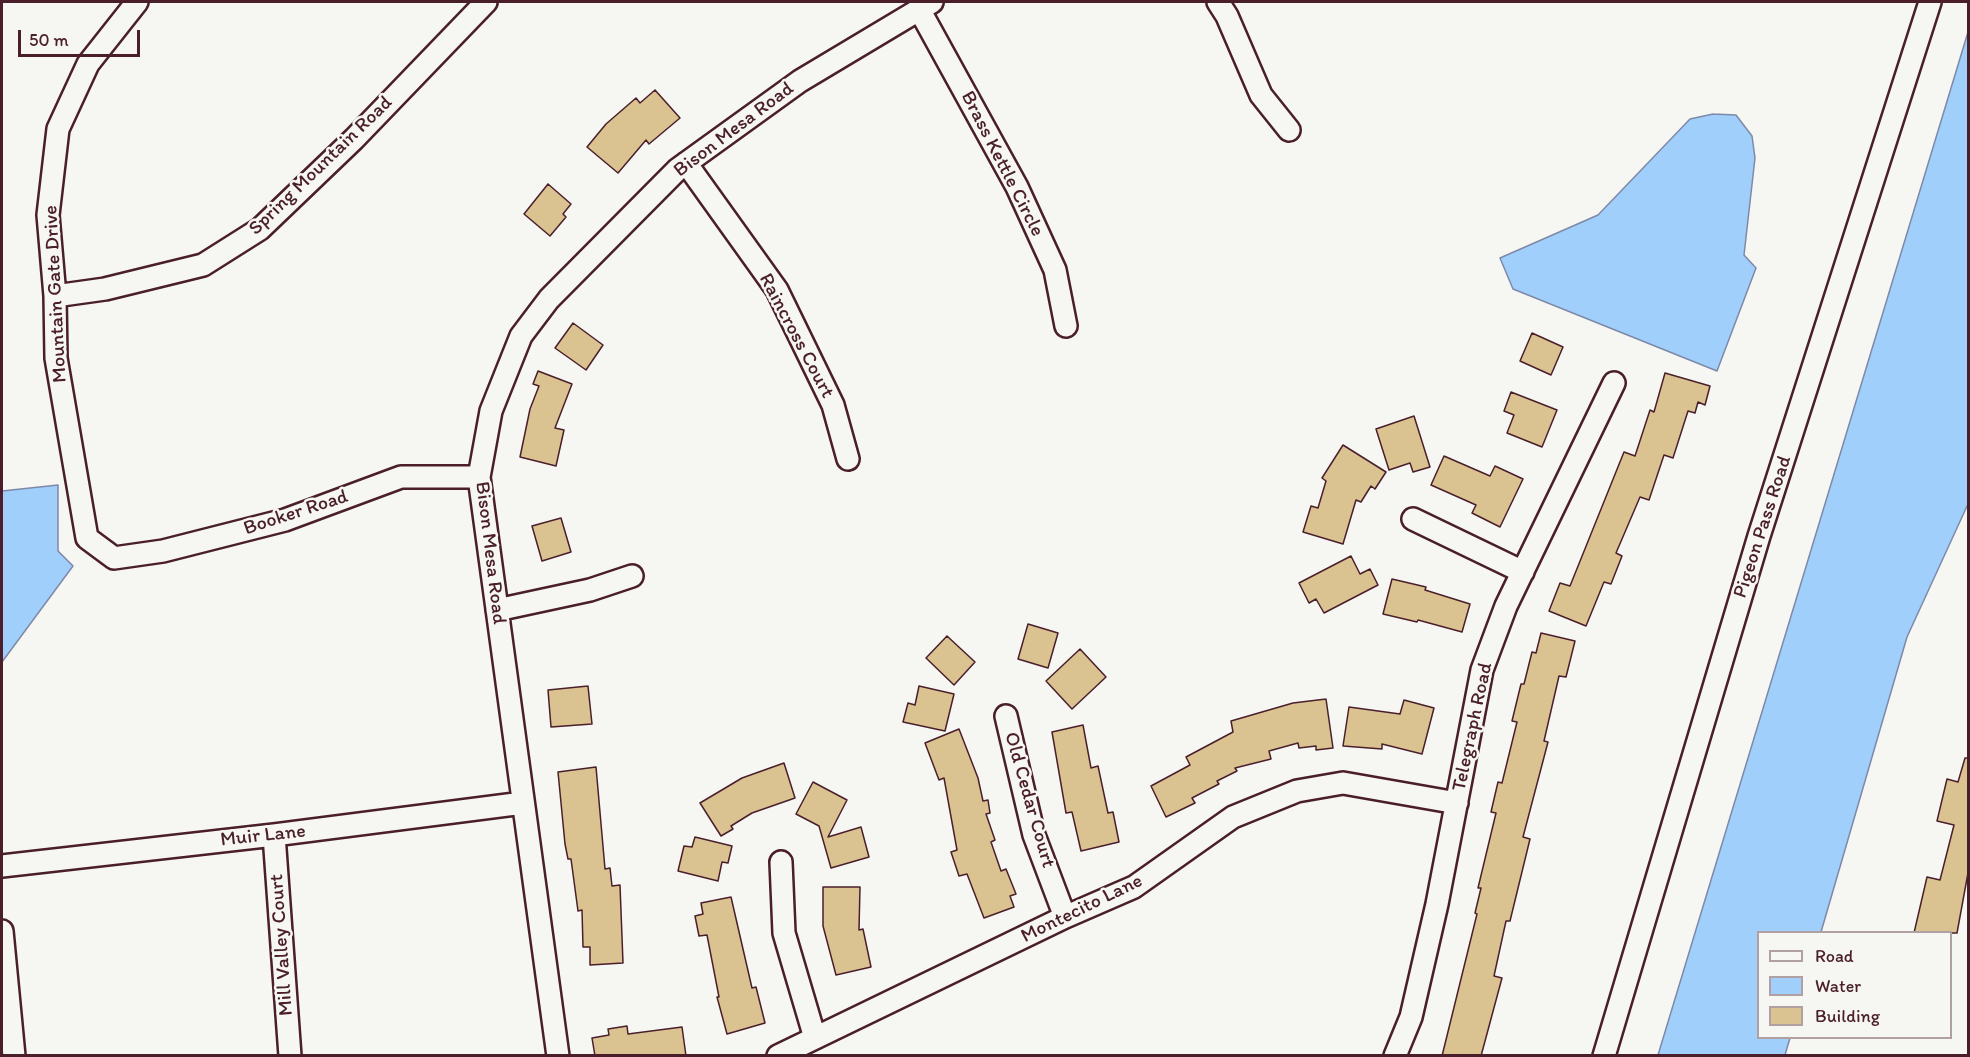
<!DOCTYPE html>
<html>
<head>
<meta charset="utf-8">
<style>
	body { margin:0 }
	#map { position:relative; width:1970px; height:1057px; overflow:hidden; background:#f6f6f2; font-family:Itim,sans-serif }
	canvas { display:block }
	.frame { position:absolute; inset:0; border:3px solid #4a1f2b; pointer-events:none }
	.legend { position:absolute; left:1757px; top:931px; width:195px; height:108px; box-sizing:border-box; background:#f6f6f2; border:2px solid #b1a0a2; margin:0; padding:8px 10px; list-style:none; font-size:18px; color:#4a1f2b }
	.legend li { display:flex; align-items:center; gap:12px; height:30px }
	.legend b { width:30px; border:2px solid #b1a0a2 }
	.scale { position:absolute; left:18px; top:30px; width:122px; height:27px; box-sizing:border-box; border:3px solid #4a1f2b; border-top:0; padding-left:8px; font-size:18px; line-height:21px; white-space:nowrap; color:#4a1f2b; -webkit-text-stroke:4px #f6f6f2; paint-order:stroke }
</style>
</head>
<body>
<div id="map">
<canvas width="1970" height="1057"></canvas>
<div class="frame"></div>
<ul class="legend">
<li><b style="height:8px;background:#f6f6f2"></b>Road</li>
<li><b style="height:16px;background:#a0cffb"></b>Water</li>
<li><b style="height:16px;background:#dac291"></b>Building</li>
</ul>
<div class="scale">50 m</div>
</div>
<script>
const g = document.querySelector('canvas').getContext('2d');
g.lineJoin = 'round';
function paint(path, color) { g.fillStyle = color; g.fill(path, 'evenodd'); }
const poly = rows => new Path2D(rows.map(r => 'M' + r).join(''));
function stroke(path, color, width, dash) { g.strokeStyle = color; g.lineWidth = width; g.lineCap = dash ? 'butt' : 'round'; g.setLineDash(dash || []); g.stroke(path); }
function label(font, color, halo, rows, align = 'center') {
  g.font = font + ' Itim,sans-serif'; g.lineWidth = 5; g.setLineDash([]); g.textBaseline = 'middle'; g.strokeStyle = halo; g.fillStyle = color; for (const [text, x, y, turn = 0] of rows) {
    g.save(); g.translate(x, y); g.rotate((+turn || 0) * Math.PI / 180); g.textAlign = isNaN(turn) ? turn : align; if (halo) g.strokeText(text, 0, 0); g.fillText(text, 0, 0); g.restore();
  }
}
const water = poly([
	[1968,32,1968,504,1907,637,1821,932,1758,932,1758,1038,1790,1038,1785,1055,1658,1055,1968,32],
	[1713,114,1736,115,1752,136,1755,158,1744,255,1756,268,1717,371,1513,289,1500,258,1598,215,1690,119,1713,114],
	[58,485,58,551,73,566,2,662,2,491,58,485]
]);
paint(water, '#a0cffb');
stroke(water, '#7e89a8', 1.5);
const building = poly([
	[655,90,680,118,649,144,646,140,618,173,587,147,606,124,636,98,640,103,655,90],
	[548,184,571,204,563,214,566,217,550,236,524,214,548,184],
	[573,323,603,345,586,370,555,348,573,323],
	[1532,333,1563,347,1551,375,1520,361,1532,333],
	[538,371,572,384,555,428,564,430,556,466,520,457,530,409,539,386,533,384,538,371],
	[1665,373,1710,386,1705,405,1698,402,1695,413,1688,411,1673,458,1664,455,1649,500,1640,497,1616,553,1622,556,1611,584,1604,582,1586,626,1549,611,1560,583,1570,586,1624,452,1635,456,1650,410,1654,412,1665,373],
	[1511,392,1557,410,1542,447,1507,433,1514,415,1504,411,1511,392],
	[1414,416,1430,467,1413,472,1410,463,1389,470,1376,429,1414,416],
	[1343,445,1386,472,1375,489,1371,486,1361,502,1356,500,1343,544,1303,532,1311,506,1318,508,1326,481,1322,478,1343,445],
	[1444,456,1490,476,1495,466,1523,479,1500,527,1472,513,1476,505,1431,485,1444,456],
	[561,518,571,552,542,561,532,526,561,518],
	[1351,556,1360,574,1370,569,1378,585,1324,613,1316,599,1309,603,1299,583,1351,556],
	[1392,579,1426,587,1425,590,1470,604,1462,632,1418,620,1417,622,1383,614,1392,579],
	[1028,624,1058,633,1048,668,1018,659,1028,624],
	[1541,633,1575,641,1566,677,1559,676,1544,741,1548,742,1523,837,1530,839,1510,921,1506,921,1494,976,1502,978,1481,1056,1442,1056,1477,914,1475,913,1481,888,1478,888,1496,813,1491,812,1498,782,1502,783,1517,722,1512,721,1521,684,1524,684,1532,652,1536,653,1541,633],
	[947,636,975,662,954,685,926,658,947,636],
	[1080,649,1106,677,1072,709,1046,681,1080,649],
	[588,686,592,724,551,727,548,690,588,686],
	[919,686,954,694,945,731,903,722,908,703,915,705,919,686],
	[1326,699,1333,748,1316,750,1316,746,1299,748,1298,743,1269,751,1271,759,1235,768,1237,771,1217,781,1219,784,1192,798,1195,803,1166,817,1151,786,1190,765,1186,757,1233,732,1231,721,1293,703,1326,699],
	[1404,700,1434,708,1422,754,1382,744,1382,749,1343,746,1349,707,1400,714,1404,700],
	[1083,725,1091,768,1098,766,1108,813,1113,812,1119,842,1081,851,1072,812,1066,813,1052,732,1083,725],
	[959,729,978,778,983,801,988,800,990,813,986,814,995,840,991,842,1001,871,1006,869,1016,894,1010,896,1014,907,984,918,967,874,959,876,951,852,957,850,944,778,939,780,925,743,959,729],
	[1965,758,1968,758,1968,873,1957,933,1914,933,1927,877,1940,880,1954,825,1937,821,1947,779,1958,782,1965,758],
	[784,763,795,798,752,813,731,826,733,829,721,836,700,803,742,778,784,763],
	[596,767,605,869,610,868,612,886,620,885,623,963,590,965,590,947,583,947,582,910,578,911,571,859,568,859,565,844,558,772,596,767],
	[813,782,847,800,828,837,861,827,869,857,831,868,819,826,796,814,813,782],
	[695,837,732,846,728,863,722,862,718,881,678,871,684,846,692,847,695,837],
	[823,887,860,887,859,930,863,929,871,967,836,975,823,926,823,887],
	[731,897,752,988,756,987,765,1023,727,1034,717,997,719,997,707,935,699,936,695,916,703,914,701,903,731,897],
	[627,1026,628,1034,682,1027,686,1056,595,1056,592,1038,609,1035,608,1029,627,1026]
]);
paint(building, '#dac291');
stroke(building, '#4a1f2b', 1.5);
const minor = poly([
	[137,2,88,64,58,129,48,215,55,296,56,358,87,538,114,558,163,551,285,520,401,477,479,477],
	[1218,2,1227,16,1261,95,1289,130],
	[919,9,1017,187,1055,270,1066,326],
	[686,163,777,290,833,405,848,459],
	[55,296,105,289,203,265,260,229,354,139,486,2],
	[1413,519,1523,572],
	[497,610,590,590,632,576],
	[1006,716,1034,835,1065,917],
	[274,835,290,1056],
	[781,862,784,933,815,1038],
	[2,866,274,835,523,803],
	[2,931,14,1056],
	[558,1056,479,477,491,411,521,336,549,299,678,169,800,81,932,2],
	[778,1056,1065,917,1134,887,1233,817,1297,791,1343,783,1457,803],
	[1395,1056,1411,1017,1437,904,1482,670,1506,606,1614,383],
	[1604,1056,1759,536,1930,2]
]);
stroke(minor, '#4a1f2b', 26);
stroke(minor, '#f6f6f2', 21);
label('20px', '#4a1f2b', '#f6f6f2', [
	["Bison Mesa Road",734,130,-37],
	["Brass Kettle Circle",1002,164,63],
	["Spring Mountain Road",321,166,-44],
	["Mountain Gate Drive",56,294,-93],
	["Raincross Court",796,336,62],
	["Booker Road",296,513,-18],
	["Pigeon Pass Road",1763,527,-72],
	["Bison Mesa Road",490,553,83],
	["Telegraph Road",1473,727,-78],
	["Old Cedar Court",1029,800,74],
	["Muir Lane",263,836,-6],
	["Montecito Lane",1082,909,-26],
	["Mill Valley Court",282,945,-94]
]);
</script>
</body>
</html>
